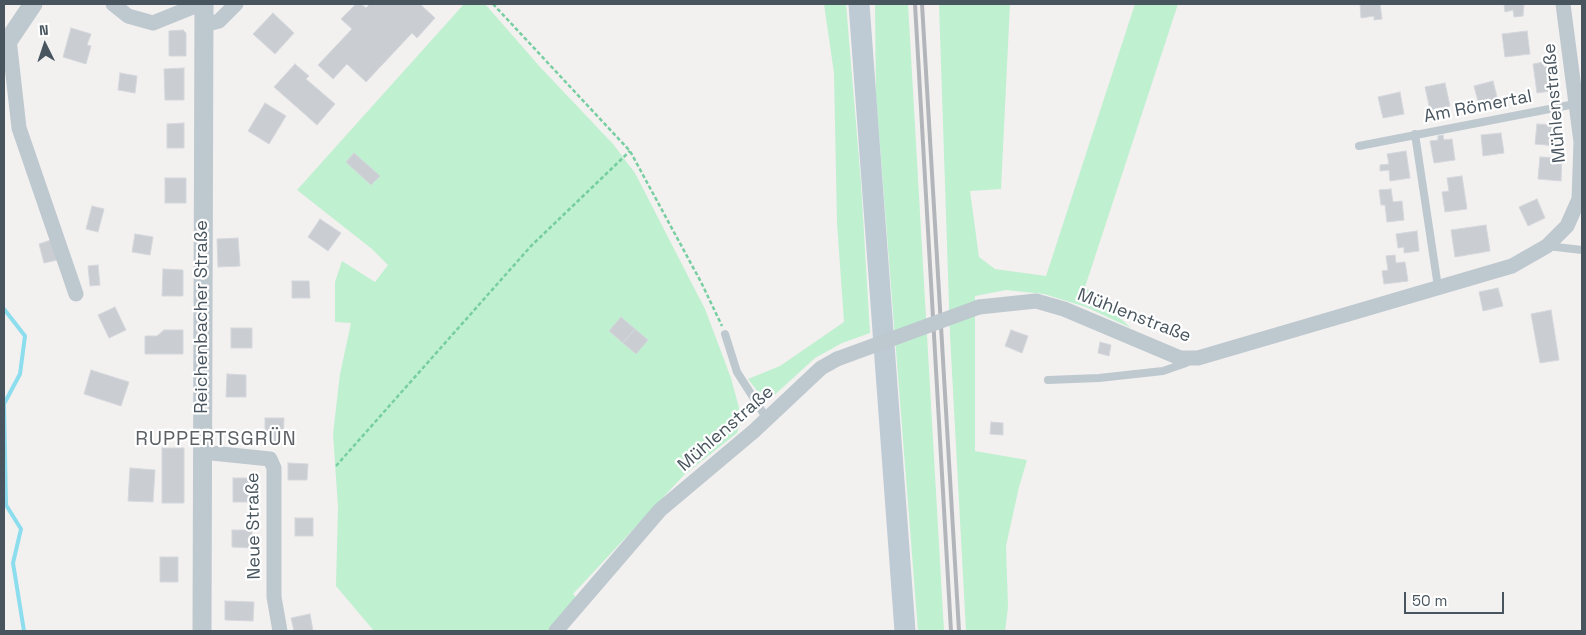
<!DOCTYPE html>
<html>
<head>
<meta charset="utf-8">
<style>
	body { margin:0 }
	#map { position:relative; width:1586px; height:635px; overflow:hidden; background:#f3f0f0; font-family:"Space Grotesk",sans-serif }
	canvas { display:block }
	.frame { position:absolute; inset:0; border:5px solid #48555e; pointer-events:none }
	.north { position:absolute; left:20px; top:20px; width:50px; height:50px; -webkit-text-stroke:4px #fff; paint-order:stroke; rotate:356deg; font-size:14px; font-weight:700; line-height:20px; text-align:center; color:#48555e }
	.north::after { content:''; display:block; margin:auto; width:18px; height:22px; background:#48555e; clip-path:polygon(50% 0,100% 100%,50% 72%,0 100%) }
	.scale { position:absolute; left:1404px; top:592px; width:100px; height:22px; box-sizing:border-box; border:2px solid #48555e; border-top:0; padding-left:6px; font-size:15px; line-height:18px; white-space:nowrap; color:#48555e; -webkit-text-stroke:4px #fff; paint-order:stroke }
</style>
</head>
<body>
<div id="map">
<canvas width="1586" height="635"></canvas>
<div class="frame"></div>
<div class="north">N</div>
<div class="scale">50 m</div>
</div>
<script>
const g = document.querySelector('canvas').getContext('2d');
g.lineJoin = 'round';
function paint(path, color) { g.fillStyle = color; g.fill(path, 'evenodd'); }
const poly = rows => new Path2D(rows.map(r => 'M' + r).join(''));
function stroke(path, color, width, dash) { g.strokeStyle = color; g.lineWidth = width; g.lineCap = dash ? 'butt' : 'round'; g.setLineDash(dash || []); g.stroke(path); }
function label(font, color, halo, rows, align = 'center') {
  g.font = font + ' "Space Grotesk",sans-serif'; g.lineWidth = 4.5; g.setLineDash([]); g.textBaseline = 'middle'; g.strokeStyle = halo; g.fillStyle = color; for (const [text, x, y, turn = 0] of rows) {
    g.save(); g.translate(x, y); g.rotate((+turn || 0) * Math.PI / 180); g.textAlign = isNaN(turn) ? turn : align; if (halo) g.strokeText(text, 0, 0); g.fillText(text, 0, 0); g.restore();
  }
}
paint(poly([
	[464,4,485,4,541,68,613,144,635,173,705,309,731,378,742,419,737,433,684,475,573,594,585,607,561,631,374,631,336,586,338,507,333,434,340,374,351,323,335,322,335,282,342,261,375,282,388,265,372,249,297,190],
	[824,4,846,4,861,183,870,333,842,343,815,358,769,400,762,397,748,379,780,366,844,322,837,223,834,73],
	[875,4,908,4,944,631,918,631,876,95],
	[939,4,1010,4,1001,189,970,191,979,257,995,269,1046,276,1135,4,1178,4,1085,287,1131,328,1086,307,1044,294,1006,290,975,296,975,451,1027,460,1019,487,1006,546,1008,607,1005,631,966,631,950,335]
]), '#bff0d0');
stroke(poly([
	[4,309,25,336,20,374,4,404,6,505,21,529,13,563,24,631]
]), '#8cdded', 4);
const building = poly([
	[356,4,361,4,366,8,370,4,420,4,435,18,417,38,412,33,366,82,347,64,333,79,318,65,352,29,341,19,356,4],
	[1360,4,1380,4,1382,19,1374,20,1374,16,1361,18,1360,4],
	[1504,4,1524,4,1523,16,1514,17,1513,10,1505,12,1504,4],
	[273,13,294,33,275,54,253,34,273,13],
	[71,28,91,34,87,45,91,46,86,64,63,57,71,28],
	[183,30,186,33,186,56,169,56,169,31,183,30],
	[1527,31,1530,54,1505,57,1502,34,1527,31],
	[1544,62,1544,67,1553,65,1557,90,1537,93,1533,64,1544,62],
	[295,64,309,76,306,79,335,104,317,125,274,87,295,64],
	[184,68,184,100,165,100,164,69,184,68],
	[120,73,137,76,135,93,118,90,120,73],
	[1493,81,1498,101,1479,105,1474,86,1493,81],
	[1445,83,1450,106,1430,110,1425,87,1445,83],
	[1400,92,1404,114,1383,118,1378,97,1400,92],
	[265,103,286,116,269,144,248,131,265,103],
	[184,123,184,148,167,148,167,124,184,123],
	[1537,124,1558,125,1557,146,1535,144,1537,124],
	[1501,133,1504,153,1483,156,1481,135,1501,133],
	[1443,135,1444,140,1452,139,1455,160,1434,163,1430,141,1438,140,1438,136,1443,135],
	[1406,151,1410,178,1390,181,1389,170,1380,171,1380,165,1389,164,1387,154,1406,151],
	[354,153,380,176,371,185,346,162,354,153],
	[1540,157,1562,158,1561,181,1538,179,1540,157],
	[1462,176,1467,209,1445,212,1442,192,1449,191,1447,178,1462,176],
	[165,178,186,178,186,203,165,203,165,178],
	[1391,189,1393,202,1402,201,1404,220,1387,222,1385,205,1381,205,1379,190,1391,189],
	[1537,199,1545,218,1528,226,1519,207,1537,199],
	[92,206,104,209,98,232,86,229,92,206],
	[320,219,341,233,328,251,308,237,320,219],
	[1486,225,1490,251,1455,257,1451,230,1486,225],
	[1417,231,1419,251,1404,253,1404,247,1398,248,1396,234,1417,231],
	[135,234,153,237,150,255,132,252,135,234],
	[238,238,240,266,218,267,217,239,238,238],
	[51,240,57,260,44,263,39,244,51,240],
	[1395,255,1396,263,1405,262,1408,281,1384,284,1382,271,1388,270,1386,256,1395,255],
	[98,265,100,285,90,286,88,266,98,265],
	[163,269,183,270,183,296,162,296,163,269],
	[292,281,309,281,310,298,292,298,292,281],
	[1498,288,1503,306,1483,311,1479,292,1498,288],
	[115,307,126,330,109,338,98,315,115,307],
	[1551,310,1559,360,1540,363,1531,314,1551,310],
	[621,317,635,329,623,343,609,331,621,317],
	[231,328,252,328,252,348,231,348,231,328],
	[635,329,648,340,636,354,623,343,635,329],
	[164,330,183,330,183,354,145,354,145,336,157,336,164,330],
	[1011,330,1028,336,1022,353,1005,346,1011,330],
	[1100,342,1111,345,1109,356,1098,353,1100,342],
	[91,370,129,382,121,406,84,394,91,370],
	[227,374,246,375,246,397,226,397,227,374],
	[265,418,284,418,283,444,265,444,265,418],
	[991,422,1003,423,1003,435,990,434,991,422],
	[162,448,184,448,184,503,162,503,162,448],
	[288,463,308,464,307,480,288,480,288,463],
	[130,468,155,470,153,502,128,501,130,468],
	[233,478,253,478,253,502,233,502,233,478],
	[295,518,313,518,313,536,295,536,295,518],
	[232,530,252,530,252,548,232,547,232,530],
	[160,557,178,557,178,582,160,582,160,557],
	[225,601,254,602,253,621,225,620,225,601],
	[310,614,313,631,294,631,291,618,310,614]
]);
paint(building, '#caced3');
stroke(building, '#d4d7dc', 1);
stroke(poly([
	[493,4,630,151,701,282,722,326],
	[336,466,531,246,630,151]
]), '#77cea0', 2.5, [4, 2.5]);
stroke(poly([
	[1415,134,1438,287],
	[1359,146,1575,104],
	[1547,246,1582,250],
	[725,334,737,372,767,419],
	[1048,380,1099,378,1163,371,1186,363]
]), '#bec8cf', 8);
stroke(poly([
	[113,4,128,16,153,23,200,4],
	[204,25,219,21,236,4],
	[9,39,19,128,76,294],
	[979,307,1036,301,1064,309,1180,358,1198,358,1512,266,1547,246,1567,226,1579,199,1581,142,1563,4],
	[202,452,270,459,274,468,274,597,280,631],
	[556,631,660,510,754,431,821,368,837,359]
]), '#bec8cf', 15);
stroke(poly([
	[4,47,33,4],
	[202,631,204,4]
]), '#bec8cf', 19);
stroke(poly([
	[859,4,905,631]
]), '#becad4', 21);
stroke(poly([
	[915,4,951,631],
	[922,4,959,631]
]), '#b2b6bb', 4);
stroke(poly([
	[837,359,979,307]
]), '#bec8cf', 15);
label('18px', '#48555e', '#fff', [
	["Mühlenstraße",1555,103,-95],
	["Am Römertal",1478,107,-11],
	["Mühlenstraße",1134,316,21],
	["Reichenbacher Straße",202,317,-90],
	["Mühlenstraße",726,429,-41],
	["Neue Straße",254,526,-91]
]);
g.letterSpacing = '1px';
label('20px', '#5d6165', '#fff', [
	["RUPPERTSGRÜN",216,440]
]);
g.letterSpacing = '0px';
</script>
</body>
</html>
